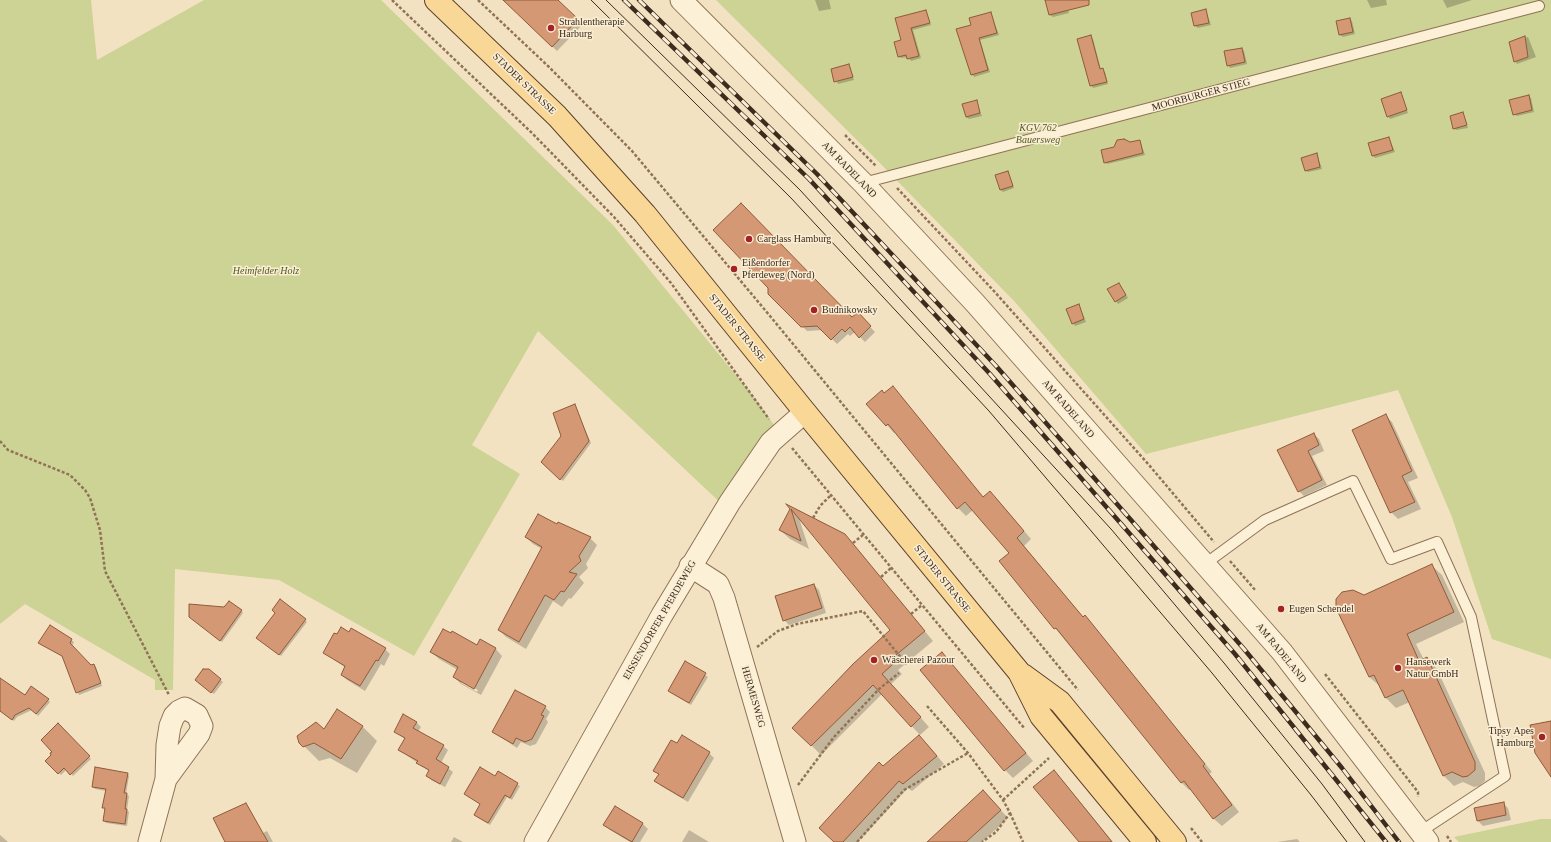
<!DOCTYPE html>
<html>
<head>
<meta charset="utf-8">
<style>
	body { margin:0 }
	canvas { display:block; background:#f2e2c2 }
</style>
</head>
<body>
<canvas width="1551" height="842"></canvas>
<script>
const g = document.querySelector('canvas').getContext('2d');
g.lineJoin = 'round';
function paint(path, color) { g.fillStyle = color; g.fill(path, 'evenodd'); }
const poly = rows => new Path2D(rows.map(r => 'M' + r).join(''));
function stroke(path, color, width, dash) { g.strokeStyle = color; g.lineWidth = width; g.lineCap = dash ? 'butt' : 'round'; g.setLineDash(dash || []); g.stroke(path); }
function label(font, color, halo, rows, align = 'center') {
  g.font = font + ' Georgia,serif'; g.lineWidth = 3; g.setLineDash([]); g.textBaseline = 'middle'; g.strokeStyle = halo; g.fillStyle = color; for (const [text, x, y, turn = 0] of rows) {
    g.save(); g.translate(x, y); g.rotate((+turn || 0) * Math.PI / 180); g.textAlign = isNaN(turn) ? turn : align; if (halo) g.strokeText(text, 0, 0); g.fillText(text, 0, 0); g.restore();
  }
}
paint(poly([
	[0,0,91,0,97,60,204,0,381,0,613,225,753,396,780,433,726,508,538,331,472,445,520,474,414,656,279,580,175,569,173,690,155,690,155,680,25,604,0,624],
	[716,0,1551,0,1551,659,1492,639,1452,517,1398,390,1146,454,1015,302,876,159],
	[1541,819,1551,819,1551,842,1459,842,1454,837]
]), '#cdd295');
paint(poly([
	[504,0,557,0,582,25,557,51],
	[815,0,829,0,831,9,819,11],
	[1048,0,1066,0,1069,13,1053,17,1050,15],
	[1367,0,1386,0,1387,5,1371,8],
	[1443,0,1472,0,1447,8],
	[926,11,931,25,913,30,921,58,911,61,908,57,901,58,899,56,903,40,896,19],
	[1206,11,1211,25,1198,28,1195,26],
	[991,13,999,35,980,40,990,72,974,77,972,74,973,26],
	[1350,19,1352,21,1355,34,1343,37,1340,35],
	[1091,36,1093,39,1101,70,1105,72,1108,84,1093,88,1091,85],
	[1528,37,1536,57,1517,64,1515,61,1510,42],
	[1242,49,1244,51,1247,64,1230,68,1228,65],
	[849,65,854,80,838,84,832,70],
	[1400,93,1408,113,1390,119,1388,116],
	[1529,96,1531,98,1534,112,1517,116,1514,114],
	[976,102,982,116,969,119,966,117],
	[1463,113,1468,128,1456,130,1454,128],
	[1389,138,1395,152,1375,158,1373,156],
	[1140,141,1145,155,1107,164,1105,162,1130,144],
	[1317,154,1322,169,1308,172,1305,170],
	[1008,172,1014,188,1003,192,1001,190],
	[1119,284,1128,298,1118,304,1109,290],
	[769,293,852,319,858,314,875,332,865,342,855,332,850,336,848,334,837,344,823,330,807,331],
	[1079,306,1086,322,1075,326,1073,323],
	[893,387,984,498,998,500,1031,539,1024,546,1084,618,1085,616,1092,624,1212,772,1209,774,1239,812,1222,826,1214,819,1191,789,1189,790,1182,783,1055,628,1010,553,973,510,966,516,958,508,895,432,894,433,887,425,885,394],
	[575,406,591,443,563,481,543,462,562,436],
	[1385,415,1392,422,1418,478,1408,482,1421,509,1398,519,1391,512],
	[1314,434,1319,439,1324,451,1312,456,1327,485,1304,496,1299,491,1279,450],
	[791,509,845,535,933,641,898,670,902,674,891,684,929,727,920,735,882,694,821,755,794,728,891,630,799,518,809,549,790,539,780,530],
	[557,526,590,538,597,545,586,564,588,568,579,577,584,583,571,599,569,598,562,607,553,601,526,649,506,637,499,630,542,549,533,544,526,537],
	[1431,565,1442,575,1464,622,1416,644,1424,660,1427,658,1437,669,1485,773,1485,781,1479,786,1474,787,1463,782,1454,786,1444,776,1410,702,1396,708,1386,698,1381,687,1369,677,1364,596],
	[814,585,819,590,826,613,789,625,784,620],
	[241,610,243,613,222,642,192,619],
	[276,613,305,620,307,622,281,656,260,640],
	[350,633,385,649,390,654,384,666,381,664,365,691,347,680,342,675,346,668,324,653],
	[71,640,74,642,72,646,91,666,94,665,96,667,102,686,79,695,63,657,39,643],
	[478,646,495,648,502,656,481,695,461,684,454,677,458,670,439,659,431,652],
	[461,681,478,690,477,692,461,683],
	[686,662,708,677,691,705,671,693],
	[949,662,1033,761,1013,778,1005,770],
	[208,670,223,682,214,694,198,683],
	[0,685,25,696,48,700,50,702,38,716,32,710,17,717,14,721,0,711],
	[545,707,550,712,546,719,548,722,536,744,530,746,521,742,517,748,493,732],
	[416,722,421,727,418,732,443,746,448,750,441,763,453,772,445,787,431,780,427,775,429,771,399,750,405,739,395,731],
	[58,725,91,759,73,776,67,769,61,775,47,761,53,755],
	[362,726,377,741,357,773,330,758,319,761,300,742,324,730],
	[677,744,709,753,714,758,688,802,661,786,656,781,659,775,654,770],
	[927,744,944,764,912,791,908,788,858,842,834,842,883,767],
	[1054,772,1063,781,1113,842,1080,842],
	[127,773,129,776,126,794,129,796,127,810,129,812,127,826,106,823,104,820,106,810,104,808,106,791,95,789,93,787],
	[498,773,520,786,512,800,507,797,490,825,477,817],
	[991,799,1008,818,982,842,928,842],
	[1503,803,1508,808,1511,820,1483,826,1478,821],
	[246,804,263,833,267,831,273,842,226,842],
	[615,808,643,824,648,829,640,842,630,842,610,830,605,825],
	[689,830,709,842,682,842],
	[0,835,7,841,8,842,0,842],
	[454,837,463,842,451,842],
	[1297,839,1300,842,1277,842]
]), '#0003');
const building = poly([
	[503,0,558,0,578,19,552,47,503,0],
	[1045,0,1089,0,1089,5,1049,15,1045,0],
	[1206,9,1209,23,1194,26,1191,13,1206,9],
	[926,10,930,23,911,28,919,56,907,59,906,55,898,57,894,42,901,40,895,18,926,10],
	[991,12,997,33,979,38,988,70,971,75,956,29,971,25,969,18,991,12],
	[1350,18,1353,32,1339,35,1336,21,1350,18],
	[1091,35,1100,69,1103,68,1107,82,1090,86,1077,39,1091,35],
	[1525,36,1528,57,1514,62,1509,42,1525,36],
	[1242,48,1245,62,1227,66,1224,51,1242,48],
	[849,64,853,77,834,82,831,69,849,64],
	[1401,92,1407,110,1387,117,1381,99,1401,92],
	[1529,95,1532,110,1513,115,1509,100,1529,95],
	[977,100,980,113,966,117,962,104,977,100],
	[1463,112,1467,125,1453,129,1450,116,1463,112],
	[1389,137,1393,150,1372,156,1368,143,1389,137],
	[1124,139,1130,142,1140,140,1143,153,1104,163,1101,150,1114,147,1117,140,1124,139],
	[1317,153,1320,167,1305,171,1301,158,1317,153],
	[1008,171,1013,186,1000,190,995,175,1008,171],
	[741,203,852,317,858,312,871,326,859,338,850,327,845,332,842,329,831,340,817,326,801,327,768,294,768,288,713,230,741,203],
	[1119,283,1126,295,1115,302,1107,289,1119,283],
	[1079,304,1084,319,1072,324,1066,309,1079,304],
	[893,386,983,497,990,491,1024,531,1017,538,1083,617,1085,615,1205,764,1203,766,1232,805,1213,819,1184,781,1181,783,1056,628,1054,629,999,561,1009,553,965,502,957,509,888,424,886,426,866,404,882,390,884,393,893,386],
	[575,404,589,441,560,480,541,462,561,436,553,413,575,404],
	[1386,414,1412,471,1402,476,1415,502,1390,513,1352,430,1386,414],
	[1314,433,1319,445,1308,451,1322,480,1298,492,1277,450,1314,433],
	[786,504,845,534,925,631,890,660,893,664,882,674,921,717,911,727,873,685,811,746,792,728,853,664,890,630,791,509,801,541,779,530,790,509,786,504],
	[538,514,557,524,558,522,591,537,579,556,581,561,569,572,577,574,564,592,561,591,554,600,545,595,519,642,498,630,542,547,525,537,538,514],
	[1432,564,1454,612,1407,634,1419,661,1427,657,1475,762,1475,770,1468,776,1463,777,1452,772,1443,776,1403,690,1385,698,1374,675,1369,677,1336,608,1336,599,1342,592,1353,590,1364,595,1432,564],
	[814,584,822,608,783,621,775,596,814,584],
	[280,599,306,619,279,655,256,638,275,613,272,610,280,599],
	[229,601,242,610,220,641,189,617,189,604,224,607,229,601],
	[50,625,72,639,70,643,91,665,94,664,101,683,76,693,62,656,38,643,50,625],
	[341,627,349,632,351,628,386,648,378,661,376,660,360,686,341,675,345,666,323,653,334,633,337,634,341,627],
	[443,629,451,633,452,631,477,645,480,639,496,648,474,689,453,677,458,667,430,652,443,629],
	[942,652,1026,753,1004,771,920,670,942,652],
	[685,661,706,673,689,703,668,691,685,661],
	[203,669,209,669,221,679,211,693,195,680,203,669],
	[0,678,25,695,31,686,49,699,36,714,29,708,15,715,12,720,0,711,0,678],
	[515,690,546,706,541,715,544,716,532,739,525,742,516,738,513,744,492,732,515,690],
	[337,709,363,726,341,759,314,743,303,747,299,743,297,736,316,722,324,729,337,709],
	[403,714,417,722,413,728,444,745,436,759,449,767,440,784,426,776,429,770,416,763,418,761,398,750,405,738,394,732,403,714],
	[1551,721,1551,777,1535,753,1530,725,1551,721],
	[58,723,90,756,70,775,64,768,58,774,45,761,51,755,50,753,52,752,41,740,58,723],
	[682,735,710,752,683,798,654,781,659,774,653,771,671,740,677,743,682,735],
	[919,735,937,756,903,784,899,781,843,842,834,842,819,828,879,762,883,766,919,735],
	[95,767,128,773,124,793,127,793,125,809,127,809,125,824,103,821,105,808,102,808,106,789,92,787,95,767],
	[480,767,495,776,498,771,518,783,510,798,505,795,488,823,474,815,480,804,464,794,480,767],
	[1054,770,1096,822,1112,842,1079,842,1033,787,1054,770],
	[983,790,1001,810,966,842,927,842,983,790],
	[1504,802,1506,815,1477,821,1474,808,1504,802],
	[246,803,268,842,225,842,213,818,246,803],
	[615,806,643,823,632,842,603,825,615,806]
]);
paint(building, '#d49974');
stroke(building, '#905a3a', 1);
const lane = poly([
	[863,183,1539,6],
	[1205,564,1265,520,1353,481,1391,559,1437,542,1471,617,1505,776,1420,832]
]);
const street = poly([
	[681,0,863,183,975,303,1282,652,1428,842],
	[690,566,718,584,724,598,795,842],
	[149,842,166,779,167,745,170,726,174,716,179,711,185,708,197,715,202,726,199,734,166,779],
	[535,842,662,615,730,502,771,442,805,412]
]);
const primary = poly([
	[436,0,557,116,645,214,805,412,1019,672,1041,716,1145,842],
	[1023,675,1060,702,1175,842]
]);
stroke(lane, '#8f7357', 12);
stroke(street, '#8f7357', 23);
stroke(primary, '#5c412c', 24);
stroke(poly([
	[392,0,532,133,614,217,671,283,769,419],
	[478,0,549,67,632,151,770,316,1078,690],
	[845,135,876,166],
	[897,188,993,290,1149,465,1214,542],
	[0,441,8,450,70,475,85,490,90,498,100,530,105,571,169,695],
	[792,448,1025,729],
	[813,518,820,506,831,495],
	[853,543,864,534],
	[1230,561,1256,591],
	[881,577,891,568],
	[911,614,922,605],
	[757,647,778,631,797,624,863,611,907,665],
	[1325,674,1418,792,1418,797],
	[927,706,968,753,1003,800,1010,813,996,832,982,842],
	[798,785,834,737,879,689,899,673],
	[1003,800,1049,758],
	[1010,813,1023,842],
	[1191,828,1202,842],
	[1447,836,1451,842],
	[857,842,904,790,968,753]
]), '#8f7357', 2.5, [3, 2]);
stroke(lane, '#fcf0d7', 10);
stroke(street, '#fcf0d7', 21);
stroke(primary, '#f9d797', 22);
stroke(poly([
	[591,0,791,198,989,411,1212,673,1311,795,1347,842],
	[606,0,800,190,1111,529,1224,663,1322,784,1365,842]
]), '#3d2b1d', 1);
const rail = poly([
	[624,0,809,179,990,374,1235,654,1386,842],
	[639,0,817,174,997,367,1244,649,1342,768,1399,842]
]);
stroke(rail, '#3d2b1d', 4.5);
stroke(rail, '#f9edd3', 3, [9]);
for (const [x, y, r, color] of [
	[551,28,4,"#a42126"],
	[749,239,4,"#a42126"],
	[734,269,4,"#a42126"],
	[814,310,4,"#a42126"],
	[1281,609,4,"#a42126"],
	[874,660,4,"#a42126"],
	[1398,668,4,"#a42126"],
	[1542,737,4,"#a42126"]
]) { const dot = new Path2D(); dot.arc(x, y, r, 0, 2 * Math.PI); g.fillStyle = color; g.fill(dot); stroke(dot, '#f9edd3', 1.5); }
label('10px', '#3d2b1d', '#f9edd3', [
	["Strahlentherapie",559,22],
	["Harburg",559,34],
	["Carglass Hamburg",757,239],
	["Eißendorfer",742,263],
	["Pferdeweg (Nord)",742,275],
	["Budnikowsky",822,310],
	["Eugen Schendel",1289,609],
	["Wäscherei Pazour",882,660],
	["Hansewerk",1406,662],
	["Natur GmbH",1406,674],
	["Tipsy Apes",1534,731,"right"],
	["Hamburg",1534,743,"right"]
], 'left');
label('10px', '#3d2b1d', '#f9edd3', [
	["STADER STRASSE",524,84,44],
	["MOORBURGER STIEG",1201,95,-15],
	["AM RADELAND",849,170,46],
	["STADER STRASSE",737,328,51],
	["AM RADELAND",1068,409,49],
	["STADER STRASSE",942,579,51],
	["EISSENDORFER PFERDEWEG",660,620,-60],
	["AM RADELAND",1281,653,51],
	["HERMESWEG",753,697,74]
]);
label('italic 10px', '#4f5b21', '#f9edd3', [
	["KGV 762",1038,128],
	["Bauersweg",1038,140],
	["Heimfelder Holz",266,271]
]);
</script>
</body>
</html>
